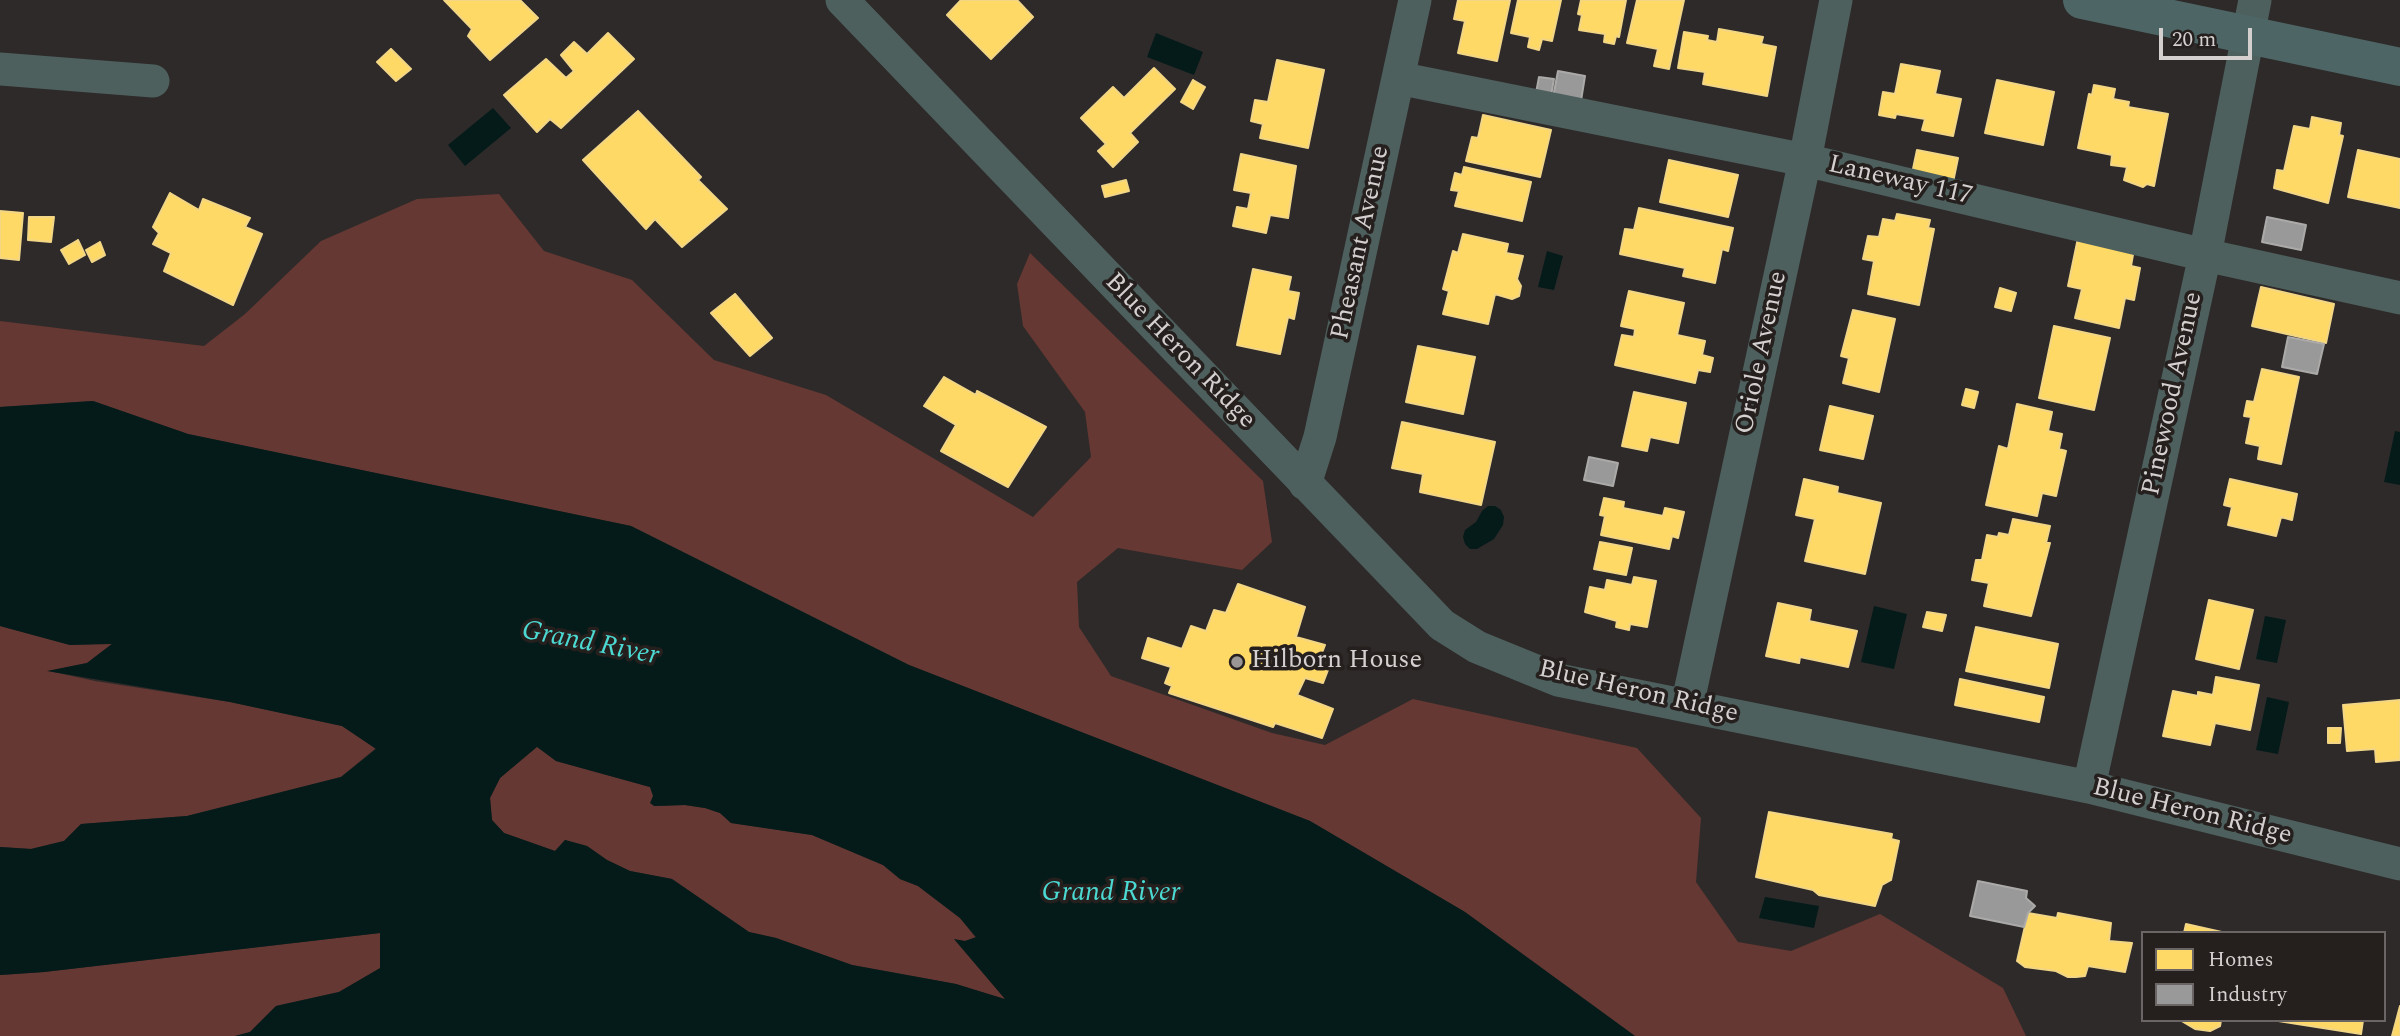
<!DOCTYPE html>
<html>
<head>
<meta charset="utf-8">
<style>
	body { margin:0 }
	#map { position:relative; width:2400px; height:1036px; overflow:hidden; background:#2e2a29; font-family:Spectral,serif }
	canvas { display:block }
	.legend { position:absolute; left:2141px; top:931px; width:245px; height:91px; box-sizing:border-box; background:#251f1e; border:2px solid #6b6665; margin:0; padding:9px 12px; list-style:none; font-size:21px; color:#d4d0cf }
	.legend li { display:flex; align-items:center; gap:14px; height:35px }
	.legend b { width:35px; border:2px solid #6b6665 }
	.scale { position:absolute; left:2159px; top:28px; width:93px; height:32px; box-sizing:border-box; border:4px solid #d4d0cf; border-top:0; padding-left:9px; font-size:21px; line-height:24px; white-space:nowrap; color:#d4d0cf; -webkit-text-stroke:5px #251f1e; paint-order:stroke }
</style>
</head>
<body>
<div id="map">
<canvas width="2400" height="1036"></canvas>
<ul class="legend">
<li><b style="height:19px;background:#ffd966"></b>Homes</li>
<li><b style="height:19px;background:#999"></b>Industry</li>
</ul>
<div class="scale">20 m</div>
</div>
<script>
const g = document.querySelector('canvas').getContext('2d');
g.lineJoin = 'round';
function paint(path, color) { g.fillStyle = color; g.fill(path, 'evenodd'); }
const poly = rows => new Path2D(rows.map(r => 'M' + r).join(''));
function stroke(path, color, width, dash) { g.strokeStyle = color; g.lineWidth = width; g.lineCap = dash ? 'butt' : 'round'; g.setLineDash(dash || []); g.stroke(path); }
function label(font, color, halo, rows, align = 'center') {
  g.font = font + ' Spectral,serif'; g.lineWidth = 7; g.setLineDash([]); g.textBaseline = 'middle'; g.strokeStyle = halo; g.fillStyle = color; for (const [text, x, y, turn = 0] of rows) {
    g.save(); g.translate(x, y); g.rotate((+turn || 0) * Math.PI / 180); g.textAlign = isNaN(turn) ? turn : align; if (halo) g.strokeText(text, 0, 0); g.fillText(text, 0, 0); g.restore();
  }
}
paint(poly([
	[499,194,544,251,632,280,714,360,826,395,1033,517,1091,457,1085,412,1023,326,1017,284,1030,253,1263,481,1272,542,1242,570,1118,548,1077,582,1079,627,1111,676,1272,733,1325,745,1413,699,1637,748,1701,818,1696,882,1738,942,1791,951,1880,914,2003,988,2026,1036,1635,1036,1465,912,1310,821,909,665,631,526,188,434,93,401,0,407,0,321,204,346,245,314,321,241,417,199],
	[0,626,70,645,113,643,87,663,49,671,95,681,230,702,342,726,376,748,341,777,187,816,81,824,64,841,31,849,0,847],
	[537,746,556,761,650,787,658,806,685,805,705,808,720,813,731,823,812,835,883,865,900,879,918,886,960,918,976,938,965,941,955,940,1006,1000,956,984,852,965,776,938,749,932,672,879,630,871,607,860,587,846,565,840,555,851,504,833,492,820,490,798,500,778],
	[380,933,381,968,339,992,276,1006,250,1032,235,1036,0,1036,0,975,44,972]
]), '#653833');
paint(poly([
	[1156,33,1203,52,1194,75,1147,57],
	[493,108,511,128,465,166,448,145],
	[1547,251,1563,256,1554,290,1538,287],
	[93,401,188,434,631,526,909,665,1310,821,1465,912,1635,1036,235,1036,250,1032,276,1006,339,992,380,968,380,933,44,972,0,975,0,847,31,849,64,841,81,824,187,816,341,777,376,749,342,726,230,702,47,671,87,663,112,644,70,645,0,626,0,407],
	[537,747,556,761,650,787,653,796,650,803,654,806,685,805,705,808,720,813,731,823,812,835,883,865,900,879,918,886,960,918,976,937,965,941,954,939,1005,999,956,984,852,965,776,938,749,932,672,879,630,871,607,860,587,846,565,840,555,851,504,833,492,820,490,798,500,778],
	[2395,431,2400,432,2400,485,2384,482],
	[1488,506,1495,506,1501,510,1504,517,1503,525,1494,539,1477,549,1470,549,1465,544,1463,537,1465,530,1476,522,1482,511],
	[1874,606,1907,614,1894,669,1861,662],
	[2265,616,2286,620,2277,663,2256,659],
	[2267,697,2289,702,2278,754,2256,750],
	[1765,897,1819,906,1814,928,1759,918]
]), '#041b1a');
const homes = poly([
	[444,0,520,0,538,18,490,60,468,36,472,29,444,0],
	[961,0,1017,0,1033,17,991,59,947,15,961,0],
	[1458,0,1510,0,1497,61,1458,53,1465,21,1454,19,1458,0],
	[1518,0,1561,0,1552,41,1542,39,1539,50,1528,47,1530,37,1511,33,1518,0],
	[1581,0,1626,0,1619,37,1616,36,1614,44,1604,42,1605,34,1579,30,1582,15,1578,14,1581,0],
	[1637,0,1684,0,1669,69,1654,66,1658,49,1627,43,1637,0],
	[1719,29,1763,37,1761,44,1776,47,1767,96,1703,84,1705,72,1678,68,1684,32,1708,36,1707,40,1717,42,1719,29],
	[608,33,634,59,561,128,550,119,537,132,504,95,546,59,566,78,574,71,561,55,574,42,587,54,608,33],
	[391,49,411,69,396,81,377,62,391,49],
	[1277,60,1324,70,1308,148,1260,138,1263,124,1251,121,1255,100,1268,102,1277,60],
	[1901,64,1940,71,1935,94,1961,99,1953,136,1922,130,1925,119,1896,114,1895,118,1879,115,1883,92,1895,94,1901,64],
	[1154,68,1175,89,1130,133,1138,142,1113,167,1098,151,1106,144,1081,118,1113,87,1124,98,1154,68],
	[1193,80,1205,87,1193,109,1181,102,1193,80],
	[1997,80,2054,92,2043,145,1985,133,1997,80],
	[2094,85,2115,89,2113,99,2129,102,2128,107,2168,114,2154,186,2147,184,2143,187,2124,180,2127,167,2111,165,2112,155,2078,148,2089,94,2092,95,2094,85],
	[638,111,701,177,698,180,727,209,682,247,655,219,646,229,583,160,638,111],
	[1483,115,1551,130,1540,177,1466,161,1472,137,1478,138,1483,115],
	[2312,117,2341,123,2339,135,2343,136,2328,203,2274,188,2277,170,2284,171,2294,126,2310,129,2312,117],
	[1917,150,1958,158,1951,192,1910,183,1917,150],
	[2358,150,2400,159,2400,208,2348,197,2358,150],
	[1241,154,1296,166,1288,218,1270,215,1266,233,1233,226,1237,207,1248,209,1251,193,1234,190,1241,154],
	[1669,160,1738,175,1728,217,1660,202,1669,160],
	[1464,167,1531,182,1522,221,1455,206,1459,191,1451,190,1455,173,1462,175,1464,167],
	[1126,180,1129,191,1105,197,1102,186,1126,180],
	[170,193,199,210,203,199,250,218,245,227,262,234,233,305,164,271,171,253,153,244,159,233,153,227,170,193],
	[1639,208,1733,228,1728,251,1722,249,1715,283,1683,276,1685,268,1620,254,1625,229,1634,230,1639,208],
	[0,211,23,213,19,260,0,258,0,211],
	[1897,214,1930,220,1928,228,1934,229,1919,305,1868,294,1874,261,1863,259,1868,236,1879,237,1883,219,1895,221,1897,214],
	[29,217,54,217,51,242,28,240,29,217],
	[1463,234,1508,244,1506,253,1523,256,1517,279,1521,286,1519,296,1512,299,1495,294,1488,324,1443,314,1449,291,1443,289,1453,251,1458,253,1463,234],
	[2078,238,2134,249,2131,266,2140,268,2134,300,2125,298,2119,328,2075,318,2082,289,2068,286,2078,238],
	[78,240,85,255,69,264,61,250,78,240],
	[100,242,105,255,92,262,86,250,100,242],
	[1253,269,1291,277,1288,291,1299,293,1294,319,1288,317,1280,354,1237,345,1253,269],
	[2261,287,2334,304,2326,343,2252,326,2261,287],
	[2000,288,2016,293,2011,311,1995,307,2000,288],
	[1629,291,1684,303,1677,335,1705,341,1702,355,1713,358,1710,372,1698,370,1695,383,1615,365,1622,335,1634,337,1635,329,1621,326,1629,291],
	[735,294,772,338,750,356,711,313,735,294],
	[1853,310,1895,319,1879,392,1843,383,1849,358,1841,356,1853,310],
	[2054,326,2110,338,2094,410,2039,398,2054,326],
	[1418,346,1475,357,1463,414,1406,402,1418,346],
	[2262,369,2299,377,2281,464,2258,459,2260,446,2246,443,2251,417,2244,416,2247,401,2254,402,2262,369],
	[944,377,976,395,977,391,1046,427,1008,487,941,451,956,425,924,406,944,377],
	[1966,389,1978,392,1974,408,1962,405,1966,389],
	[1634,392,1686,403,1678,443,1650,437,1647,451,1622,446,1634,392],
	[2017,404,2052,412,2048,431,2062,434,2059,449,2066,451,2056,496,2042,493,2037,516,1986,505,1999,446,2008,449,2017,404],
	[1830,406,1873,416,1863,459,1820,450,1830,406],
	[1402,422,1495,442,1481,505,1420,492,1423,474,1392,468,1402,422],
	[1804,479,1838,487,1837,493,1881,503,1865,574,1805,561,1815,519,1796,515,1804,479],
	[2230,479,2297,494,2292,520,2281,517,2276,536,2228,525,2232,507,2224,505,2230,479],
	[1604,498,1624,502,1623,508,1663,516,1665,508,1684,512,1678,538,1672,536,1669,549,1601,535,1605,516,1600,515,1604,498],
	[2013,519,2050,526,2046,543,2050,543,2031,616,1984,606,1989,583,1972,580,1976,560,1982,560,1987,535,1998,537,1999,533,2009,535,2013,519],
	[1600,542,1632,548,1626,575,1594,569,1600,542],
	[1634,577,1656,581,1647,627,1630,624,1629,630,1616,627,1617,621,1585,612,1590,587,1605,590,1607,580,1632,585,1634,577],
	[1238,584,1305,607,1296,637,1325,645,1317,666,1328,670,1323,683,1305,678,1297,695,1333,709,1322,738,1275,723,1273,727,1169,693,1172,686,1165,683,1171,667,1142,658,1148,638,1182,649,1191,626,1206,631,1214,610,1226,613,1238,584],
	[2209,600,2253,610,2239,669,2196,659,2209,600],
	[1778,603,1811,610,1809,621,1857,631,1848,667,1800,657,1799,663,1766,656,1778,603],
	[1927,612,1946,615,1942,631,1923,627,1927,612],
	[1976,627,2058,644,2049,688,1966,671,1976,627],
	[2216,677,2259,685,2250,730,2215,723,2210,745,2163,736,2173,691,2198,696,2198,692,2213,695,2216,677],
	[1960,679,2044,697,2039,722,1955,705,1960,679],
	[2400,700,2400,760,2376,762,2375,749,2347,751,2343,705,2400,700],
	[2328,728,2341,728,2340,743,2328,743,2328,728],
	[1769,812,1892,834,1891,839,1899,841,1891,880,1882,885,1875,906,1819,895,1813,890,1756,877,1769,812],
	[2028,913,2057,918,2058,913,2111,923,2109,941,2132,943,2125,972,2088,966,2085,976,2076,977,2068,977,2056,971,2025,967,2017,961,2028,913],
	[2186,924,2226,933,2184,933,2186,924],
	[2400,1006,2400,1036,2392,1036,2400,1006],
	[2180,1020,2221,1020,2220,1026,2210,1031,2195,1029,2180,1020],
	[2272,1020,2363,1020,2361,1034,2272,1020]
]);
paint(homes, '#ffd966');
stroke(homes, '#f2d686', 2);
const industry = poly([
	[1558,71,1585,76,1579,113,1551,108,1558,71],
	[1539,77,1554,79,1549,107,1534,104,1539,77],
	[2267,217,2306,225,2301,250,2262,242,2267,217],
	[2288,337,2324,344,2317,374,2282,367,2288,337],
	[1589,457,1618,463,1613,486,1584,480,1589,457],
	[1978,881,2027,891,2026,898,2035,906,2028,913,2024,927,1970,916,1978,881]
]);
paint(industry, '#999');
stroke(industry, '#abaaa9', 2);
stroke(poly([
	[842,0,1442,625,1477,647,1558,680,2089,787,2400,864],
	[0,69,153,81],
	[1398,78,1805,160,2205,255,2400,298],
	[1305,484,1320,437,1415,0],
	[1687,706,1805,160,1836,0],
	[2089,787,2205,255,2255,0]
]), '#4d605e', 33);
stroke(poly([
	[2082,0,2400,67]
]), '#4d6665', 38);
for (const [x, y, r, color] of [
	[1237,662,7,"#9a9695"]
]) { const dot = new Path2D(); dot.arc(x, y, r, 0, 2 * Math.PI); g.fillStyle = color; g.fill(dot); stroke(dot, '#251f1e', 2.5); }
label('26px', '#d4d0cf', '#251f1e', [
	["Laneway 117",1900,182,13],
	["Pheasant Avenue",1362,243,-78],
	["Blue Heron Ridge",1179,352,46],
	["Oriole Avenue",1763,353,-78],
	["Pinewood Avenue",2174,394,-78],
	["Blue Heron Ridge",1638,693,13],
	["Blue Heron Ridge",2192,813,14]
]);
label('26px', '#d4d0cf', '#251f1e', [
	["Hilborn House",1251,662]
], 'left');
label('italic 28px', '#4cd9d2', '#251f1e', [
	["Grand River",590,645,11],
	["Grand River",1111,895]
]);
</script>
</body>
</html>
